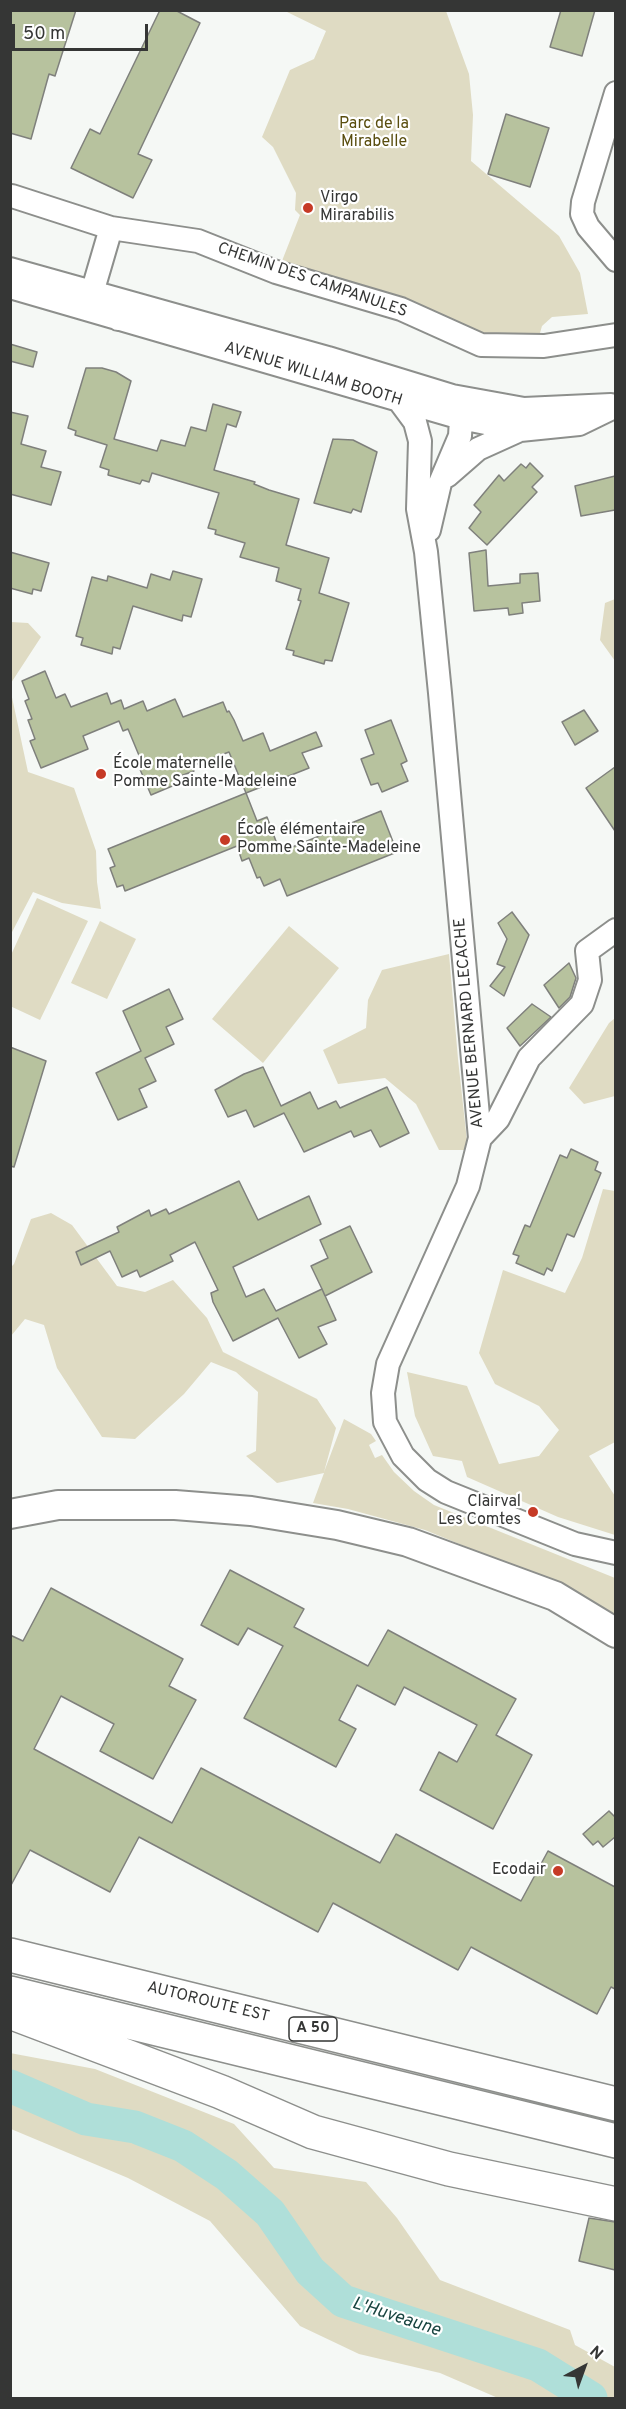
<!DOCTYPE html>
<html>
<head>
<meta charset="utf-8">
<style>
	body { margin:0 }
	#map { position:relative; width:626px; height:2409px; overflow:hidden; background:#f5f8f5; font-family:Overpass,sans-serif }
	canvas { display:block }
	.frame { position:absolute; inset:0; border:12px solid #353635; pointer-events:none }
	.north { position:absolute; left:554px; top:2337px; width:60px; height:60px; -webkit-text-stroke:4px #fff; paint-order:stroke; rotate:41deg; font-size:16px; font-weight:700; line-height:24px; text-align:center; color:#353635 }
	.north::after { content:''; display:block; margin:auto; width:21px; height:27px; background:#353635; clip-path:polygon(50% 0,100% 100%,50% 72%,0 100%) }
	.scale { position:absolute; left:12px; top:24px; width:136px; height:27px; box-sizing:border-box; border:3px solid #353635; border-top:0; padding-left:8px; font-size:18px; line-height:21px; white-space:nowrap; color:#353635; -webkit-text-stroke:4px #fff; paint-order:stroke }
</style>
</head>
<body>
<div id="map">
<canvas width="626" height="2409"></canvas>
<div class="frame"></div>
<div class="north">N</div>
<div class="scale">50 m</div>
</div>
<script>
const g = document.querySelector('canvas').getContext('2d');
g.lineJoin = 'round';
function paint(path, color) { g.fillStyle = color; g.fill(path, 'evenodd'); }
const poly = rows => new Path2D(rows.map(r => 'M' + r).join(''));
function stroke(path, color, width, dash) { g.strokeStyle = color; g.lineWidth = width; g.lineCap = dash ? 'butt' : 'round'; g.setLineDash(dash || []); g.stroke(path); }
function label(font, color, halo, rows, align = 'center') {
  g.font = font + ' Overpass,sans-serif'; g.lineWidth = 4.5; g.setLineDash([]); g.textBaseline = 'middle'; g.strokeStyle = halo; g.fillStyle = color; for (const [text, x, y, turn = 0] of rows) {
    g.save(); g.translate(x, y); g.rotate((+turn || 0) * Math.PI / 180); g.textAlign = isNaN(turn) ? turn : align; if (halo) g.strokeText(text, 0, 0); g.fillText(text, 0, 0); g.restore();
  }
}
paint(poly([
	[285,11,446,11,469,74,473,115,471,161,559,236,580,273,588,314,552,317,542,326,540,333,515,336,479,336,280,266,300,215,295,210,296,193,273,147,262,137,290,70,314,59,326,31],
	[615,599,615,661,600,640,605,603],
	[11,622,28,623,41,637,11,683],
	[10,688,28,772,74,788,96,851,97,882,101,909,62,903,33,892,11,934],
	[37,898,88,921,40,1020,10,1006,11,955],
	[100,921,136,939,107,999,71,983],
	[289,926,339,968,263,1063,212,1019],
	[449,954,458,1059,468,1150,439,1150,416,1104,385,1078,338,1084,323,1050,366,1028,368,1000,382,970],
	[615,1018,615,1096,584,1104,569,1088,609,1023],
	[603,1189,615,1191,615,1442,589,1456,615,1496,615,1535,558,1517,467,1477,462,1461,433,1456,415,1416,407,1372,467,1386,499,1464,539,1456,559,1430,539,1406,495,1384,479,1353,503,1270,565,1293,582,1258],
	[51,1213,72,1225,117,1286,145,1292,173,1280,207,1318,223,1352,317,1399,336,1428,324,1472,344,1419,371,1434,376,1441,369,1445,375,1458,382,1455,394,1472,414,1491,434,1505,615,1578,615,1619,545,1579,425,1530,348,1509,313,1503,324,1473,277,1483,246,1456,256,1451,258,1392,236,1372,211,1362,184,1394,135,1439,102,1437,57,1368,44,1325,25,1319,11,1336,11,1267,14,1264,31,1219],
	[10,2053,95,2069,234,2124,274,2168,366,2182,397,2218,440,2280,570,2330,575,2345,615,2367,615,2398,498,2398,440,2373,359,2354,300,2326,210,2221,128,2178,11,2129]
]), '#dfdbc3');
stroke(poly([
	[10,2086,86,2119,135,2127,183,2146,227,2175,270,2213,310,2271,343,2301,538,2365,591,2398]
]), '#afdfd9', 33);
const building = poly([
	[10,10,76,10,55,76,49,74,31,139,10,133,10,10],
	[160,10,175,10,200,23,138,154,152,160,133,198,71,168,90,129,100,134,160,10],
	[561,10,595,10,582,56,550,47,561,10],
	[506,114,549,128,530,187,488,174,506,114],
	[10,344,37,352,33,367,10,361,10,344],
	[86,368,102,368,116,372,131,381,114,439,157,451,161,440,185,446,191,427,206,431,213,404,241,412,236,427,227,424,214,470,255,482,254,484,269,490,299,499,286,545,329,558,319,593,349,603,332,661,325,660,324,664,293,655,294,651,286,649,301,601,298,600,301,589,276,581,279,568,240,557,245,543,215,534,216,530,208,528,219,493,152,473,149,482,142,480,140,484,108,475,109,470,100,467,107,445,75,435,76,431,68,428,86,368],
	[10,412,28,416,21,444,46,451,41,467,61,472,51,505,10,494,10,412],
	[333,439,353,440,377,452,361,512,353,509,351,513,314,503,333,439],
	[530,463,543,476,532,487,537,492,487,545,469,528,481,512,474,505,499,475,504,481,521,464,526,468,530,463],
	[615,476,615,510,581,516,575,486,615,476],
	[486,550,488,586,520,583,520,574,538,573,540,601,522,603,523,613,509,615,508,608,474,611,469,553,486,550],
	[10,552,49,563,41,591,33,589,32,594,10,588,10,552],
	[173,571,202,579,191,617,183,615,182,621,133,606,120,649,113,647,112,654,81,645,83,638,76,636,92,577,107,581,108,576,147,588,151,574,170,580,173,571],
	[45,671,56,698,65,694,71,707,107,693,111,704,121,700,124,709,143,701,147,711,175,699,183,717,223,702,227,712,229,711,234,720,243,741,263,733,270,751,316,732,322,746,302,753,309,768,246,793,257,821,267,817,280,852,381,811,397,852,287,896,280,879,264,886,260,877,257,878,249,858,242,861,237,846,125,891,123,885,117,887,110,868,115,866,108,849,246,793,229,752,192,766,194,771,175,778,177,784,151,795,139,767,143,765,128,729,123,731,119,721,83,736,88,749,41,768,30,741,35,739,28,720,32,719,25,701,29,699,22,681,45,671],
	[584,710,598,731,575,745,562,722,584,710],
	[391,720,407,761,401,764,408,781,382,792,378,783,371,785,361,759,374,754,365,730,391,720],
	[615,767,615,831,586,788,615,767],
	[512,912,529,935,504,996,490,986,505,967,497,964,507,939,498,923,512,912],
	[569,963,576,978,570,997,559,1008,544,985,569,963],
	[169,989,183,1019,166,1027,174,1044,145,1058,156,1081,139,1089,147,1107,118,1120,96,1073,141,1051,123,1011,169,989],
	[532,1004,551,1017,520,1046,507,1028,532,1004],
	[10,1047,46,1061,14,1167,10,1166,10,1047],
	[263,1067,281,1106,310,1092,318,1109,336,1101,340,1108,387,1087,409,1133,380,1147,371,1130,354,1137,351,1131,304,1152,284,1113,254,1127,246,1110,228,1117,215,1090,244,1074,263,1067],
	[571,1149,598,1162,595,1170,601,1173,574,1237,567,1234,552,1271,547,1268,544,1275,516,1263,519,1256,513,1254,525,1225,530,1227,560,1155,567,1158,571,1149],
	[239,1181,258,1220,309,1196,321,1224,233,1267,246,1297,264,1289,276,1311,322,1289,311,1266,328,1258,320,1240,350,1226,372,1272,325,1296,322,1289,336,1320,318,1327,327,1344,299,1358,278,1318,233,1341,213,1302,211,1293,218,1290,195,1242,170,1255,173,1261,140,1277,137,1270,122,1277,110,1251,81,1265,76,1252,119,1232,117,1227,149,1210,151,1216,166,1209,169,1214,239,1181],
	[230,1570,304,1609,294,1627,368,1666,388,1630,516,1699,496,1735,532,1755,493,1829,420,1790,439,1752,457,1762,477,1725,404,1687,395,1705,357,1685,339,1720,356,1729,336,1767,244,1718,283,1646,248,1628,238,1645,201,1625,230,1570],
	[51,1588,183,1659,169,1686,196,1700,153,1779,100,1751,114,1724,61,1696,34,1749,172,1823,201,1768,380,1863,396,1834,521,1901,548,1851,615,1887,615,1989,611,1987,597,2014,471,1947,458,1970,333,1903,318,1932,139,1837,110,1892,30,1850,10,1887,10,1635,23,1641,51,1588],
	[609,1811,615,1817,615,1837,603,1847,598,1841,593,1845,583,1834,609,1811],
	[589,2218,615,2222,615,2270,579,2261,589,2218]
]);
paint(building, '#b7c29e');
stroke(building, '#7f807c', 1.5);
const minor = poly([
	[616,93,583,202,582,214,588,227,616,260],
	[12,196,111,228],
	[10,269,328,358,452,396,524,409,611,405],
	[10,287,461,418,520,430,579,424,616,406],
	[118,319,95,300,92,293,111,228,198,241,276,272,401,309,481,345,544,346,616,335],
	[398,399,415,422,420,441,418,509,426,552,440,693,480,1138,468,1186,388,1364,383,1393,385,1422,403,1456,427,1480,446,1492,575,1544,616,1553],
	[447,476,478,449,520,430],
	[429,530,440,483,460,436,461,418,456,405],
	[480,1138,498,1119,529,1058,582,1004,590,980,587,951,616,930]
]);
const major = poly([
	[10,1514,58,1505,175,1505,251,1511,337,1525,408,1542,555,1596,616,1633]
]);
const highway = poly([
	[10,1955,616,2104],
	[10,1993,616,2141],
	[10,2012,221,2092,313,2132,449,2169,616,2204]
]);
stroke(minor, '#8d8f8c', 26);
stroke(major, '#8d8f8c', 32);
stroke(highway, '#8d8f8c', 36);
stroke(minor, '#fff', 22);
stroke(major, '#fff', 28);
stroke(highway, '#fff', 33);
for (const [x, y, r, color] of [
	[308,208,6,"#c63a26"],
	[101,774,6,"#c63a26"],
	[225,840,6,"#c63a26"],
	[533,1512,6,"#c63a26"],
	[558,1871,6,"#c63a26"]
]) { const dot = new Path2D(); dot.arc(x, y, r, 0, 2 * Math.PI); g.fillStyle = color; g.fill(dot); stroke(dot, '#fff', 2); }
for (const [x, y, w] of [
	[313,2029,48]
]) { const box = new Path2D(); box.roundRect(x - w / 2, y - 12, w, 24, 4.5); g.fillStyle = '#fff'; g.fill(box); stroke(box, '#353635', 1.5); }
label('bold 15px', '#353635', null, [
	["A 50",313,2029]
]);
label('16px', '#594d0e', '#fff', [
	["Parc de la",374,125],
	["Mirabelle",374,143]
]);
label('16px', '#353635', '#fff', [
	["Virgo",320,199],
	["Mirarabilis",320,217],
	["École maternelle",113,765],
	["Pomme Sainte-Madeleine",113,783],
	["École élémentaire",237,831],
	["Pomme Sainte-Madeleine",237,849],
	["Clairval",521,1503,"right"],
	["Les Comtes",521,1521,"right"],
	["Ecodair",546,1871,"right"]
], 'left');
label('16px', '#353635', '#fff', [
	["CHEMIN DES CAMPANULES",312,281,19],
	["AVENUE WILLIAM BOOTH",313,375,17],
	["AVENUE BERNARD LECACHE",470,1023,-95],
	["AUTOROUTE EST",208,2003,14]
]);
label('italic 18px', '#194541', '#fff', [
	["L'Huveaune",396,2318,18]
]);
</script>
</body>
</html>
